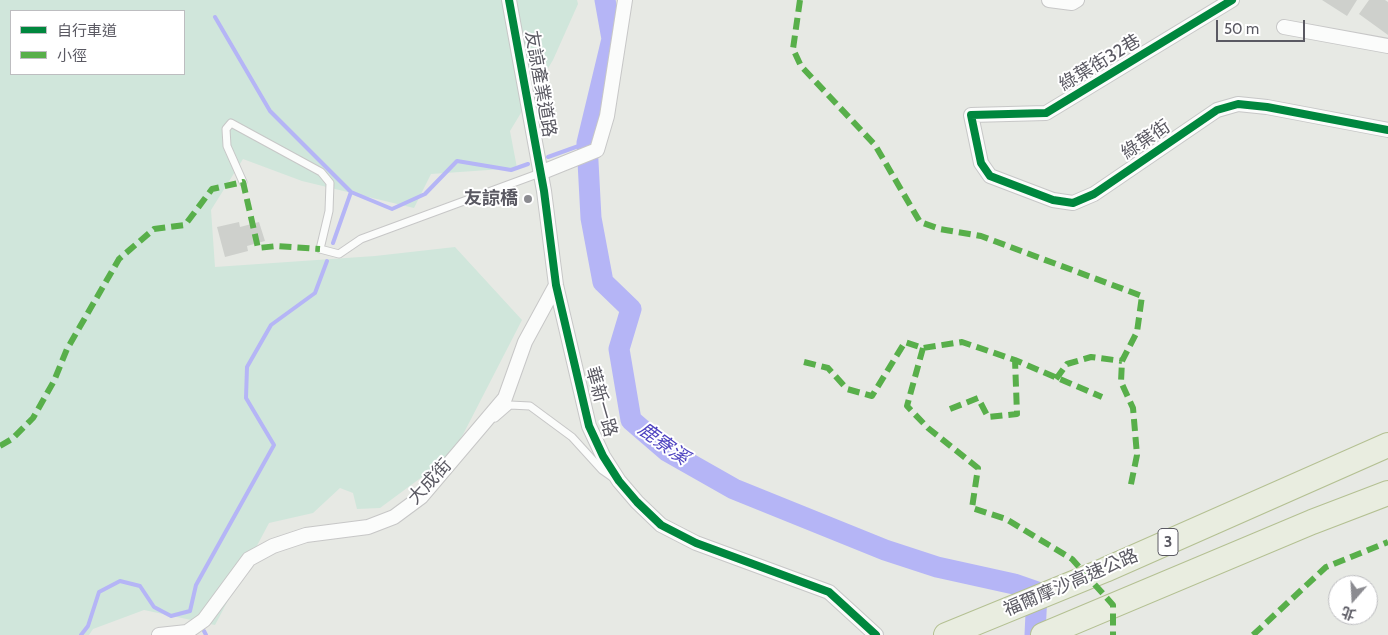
<!DOCTYPE html>
<html>
<head>
<meta charset="utf-8">
<style>
	body { margin:0 }
	#map { position:relative; width:1388px; height:635px; overflow:hidden; background:#e7e9e4; font-family:Cabin,"Noto Sans TC",sans-serif }
	canvas { display:block }
	.legend { position:absolute; left:10px; top:10px; width:175px; height:65px; box-sizing:border-box; background:#fff; border:1px solid #bdbdc0; margin:0; padding:6px 9px; list-style:none; font-size:15px; color:#5a5962 }
	.legend li { display:flex; align-items:center; gap:10px; height:25px }
	.legend b { width:25px; border:1px solid #bdbdc0 }
	.north { position:absolute; left:1328px; top:575px; width:50px; height:50px; box-sizing:border-box; background:#fff; border:1px solid #bdbdc0; border-radius:50%; rotate:199deg; font-size:14px; font-weight:700; line-height:20px; text-align:center; color:#5a5962 }
	.north::after { content:''; display:block; margin:auto; width:18px; height:22px; background:#8b8b90; clip-path:polygon(50% 0,100% 100%,50% 72%,0 100%) }
	.scale { position:absolute; left:1216px; top:20px; width:89px; height:22px; box-sizing:border-box; border:2px solid #5a5962; border-top:0; padding-left:6px; font-size:15px; line-height:18px; white-space:nowrap; color:#5a5962; -webkit-text-stroke:4px #fff; paint-order:stroke }
</style>
</head>
<body>
<div id="map">
<canvas width="1388" height="635"></canvas>
<ul class="legend">
<li><b style="height:6px;background:#00873e"></b>自行車道</li>
<li><b style="height:6px;background:#58af4a"></b>小徑</li>
</ul>
<div class="north">北</div>
<div class="scale">50 m</div>
</div>
<script>
const g = document.querySelector('canvas').getContext('2d');
g.lineJoin = 'round';
function paint(path, color) { g.fillStyle = color; g.fill(path, 'evenodd'); }
const poly = rows => new Path2D(rows.map(r => 'M' + r).join(''));
function stroke(path, color, width, dash) { g.strokeStyle = color; g.lineWidth = width; g.lineCap = dash ? 'butt' : 'round'; g.setLineDash(dash || []); g.stroke(path); }
function label(font, color, halo, rows, align = 'center') {
  g.font = font + ' Cabin,"Noto Sans TC",sans-serif'; g.lineWidth = 4; g.setLineDash([]); g.textBaseline = 'middle'; g.strokeStyle = halo; g.fillStyle = color; for (const [text, x, y, turn = 0] of rows) {
    g.save(); g.translate(x, y); g.rotate((+turn || 0) * Math.PI / 180); g.textAlign = isNaN(turn) ? turn : align; if (halo) g.strokeText(text, 0, 0); g.fillText(text, 0, 0); g.restore();
  }
}
paint(poly([
	[0,0,577,0,578,4,553,60,510,131,517,168,431,174,414,208,302,181,243,159,211,210,215,267,375,256,455,247,522,320,453,454,380,508,357,509,353,493,340,488,313,513,269,523,215,625,144,610,93,629,89,635,0,635],
	[11,11,184,11,184,74,11,74]
]), '#d0e6db');
stroke(poly([
	[215,17,270,111,351,192],
	[548,157,587,143],
	[333,243,351,192,392,209,425,194,457,161,511,170,528,164],
	[204,631,206,635],
	[81,635,88,626,99,592,120,581,140,586,154,607,171,616,190,611,196,585,274,445,246,398,247,367,271,325,315,293,327,261]
]), '#b5b5f6', 4);
stroke(poly([
	[605,0,612,39,587,143,591,218,603,282,631,309,619,349,631,420,667,451,734,489,885,550,937,567,1014,584,1037,592,1035,635]
]), '#b5b5f6', 21);
paint(poly([
	[1322,0,1357,0,1347,16],
	[1369,0,1385,0,1388,2,1388,35,1359,14],
	[239,222,240,227,259,222,265,241,247,246,248,251,225,257,217,227]
]), '#ced0cc');
const lane = poly([
	[243,182,227,146,226,129,231,123,321,172,330,183,329,211,320,249,339,254,361,239,540,173],
	[495,418,510,405,530,406,572,437,602,470,612,477]
]);
const street = poly([
	[509,0,544,191,556,285,589,426,603,456,619,481,637,502,661,525,696,543,829,592,876,635],
	[1049,0,1072,3,1077,0],
	[1232,0,1046,113,971,115,981,163,990,176,1053,200,1073,203,1094,194,1217,110,1238,104,1267,107,1388,130],
	[1284,27,1388,46],
	[540,173,597,150,607,116,625,0],
	[159,635,187,632,204,620,249,559,273,546,306,535,368,527,394,517,421,497,505,398,525,342,556,285]
]);
const highway = poly([
	[946,635,1105,570,1388,445],
	[1043,635,1312,522,1388,493]
]);
stroke(lane, '#c7c7c7', 9);
stroke(street, '#c7c7c7', 16);
stroke(highway, '#b4c092', 26);
stroke(lane, '#fbfcfb', 7);
stroke(street, '#fbfcfb', 14);
stroke(highway, '#e9ede0', 24);
stroke(poly([
	[800,0,793,49,801,66,875,145,920,222,940,229,981,236,1142,296,1137,332,1122,361,1121,382,1133,408,1137,455,1130,489],
	[923,348,907,406,928,428,978,468,972,508,1006,519,1072,559,1113,605,1113,635],
	[804,362,828,368,847,389,872,396,905,342,923,348,962,342,1015,360,1102,397],
	[1056,379,1067,364,1091,357,1122,361],
	[950,409,978,398,988,417,1017,414,1015,360],
	[0,446,12,439,33,418,54,381,67,349,119,259,154,229,185,225,212,189,243,182,258,248,277,246,320,249],
	[1253,635,1326,567,1388,542]
]), '#58af4a', 6, [12, 6]);
stroke(poly([
	[509,0,544,191,556,285,589,426,603,456,619,481,637,502,661,525,696,543,829,592,876,635],
	[1232,0,1046,113,971,115,981,163,990,176,1053,200,1073,203,1094,194,1217,110,1238,104,1267,107,1388,130]
]), '#00873e', 8);
for (const [x, y, r, color] of [
	[528,199,5,"#8b8b90"]
]) { const dot = new Path2D(); dot.arc(x, y, r, 0, 2 * Math.PI); g.fillStyle = color; g.fill(dot); stroke(dot, '#fff', 2); }
for (const [x, y, w] of [
	[1168,542,20]
]) { const box = new Path2D(); box.roundRect(x - w / 2, y - 13.5, w, 27, 4); g.fillStyle = '#fff'; g.fill(box); stroke(box, '#5a5962', 1); }
label('bold 16px', '#5a5962', null, [
	["3",1168,542]
]);
label('18px', '#5a5962', '#fff', [
	["綠葉街32巷",1100,63,-31],
	["友諒產業道路",540,84,80],
	["綠葉街",1146,140,-34],
	["華新一路",601,402,74],
	["大成街",430,482,-47],
	["福爾摩沙高速公路",1071,583,-23]
]);
label('bold 18px', '#5a5962', '#fff', [
	["友諒橋",518,199]
], 'right');
label('italic 19px', '#4e42c0', '#fff', [
	["鹿寮溪",663,444,36]
]);
</script>
</body>
</html>
